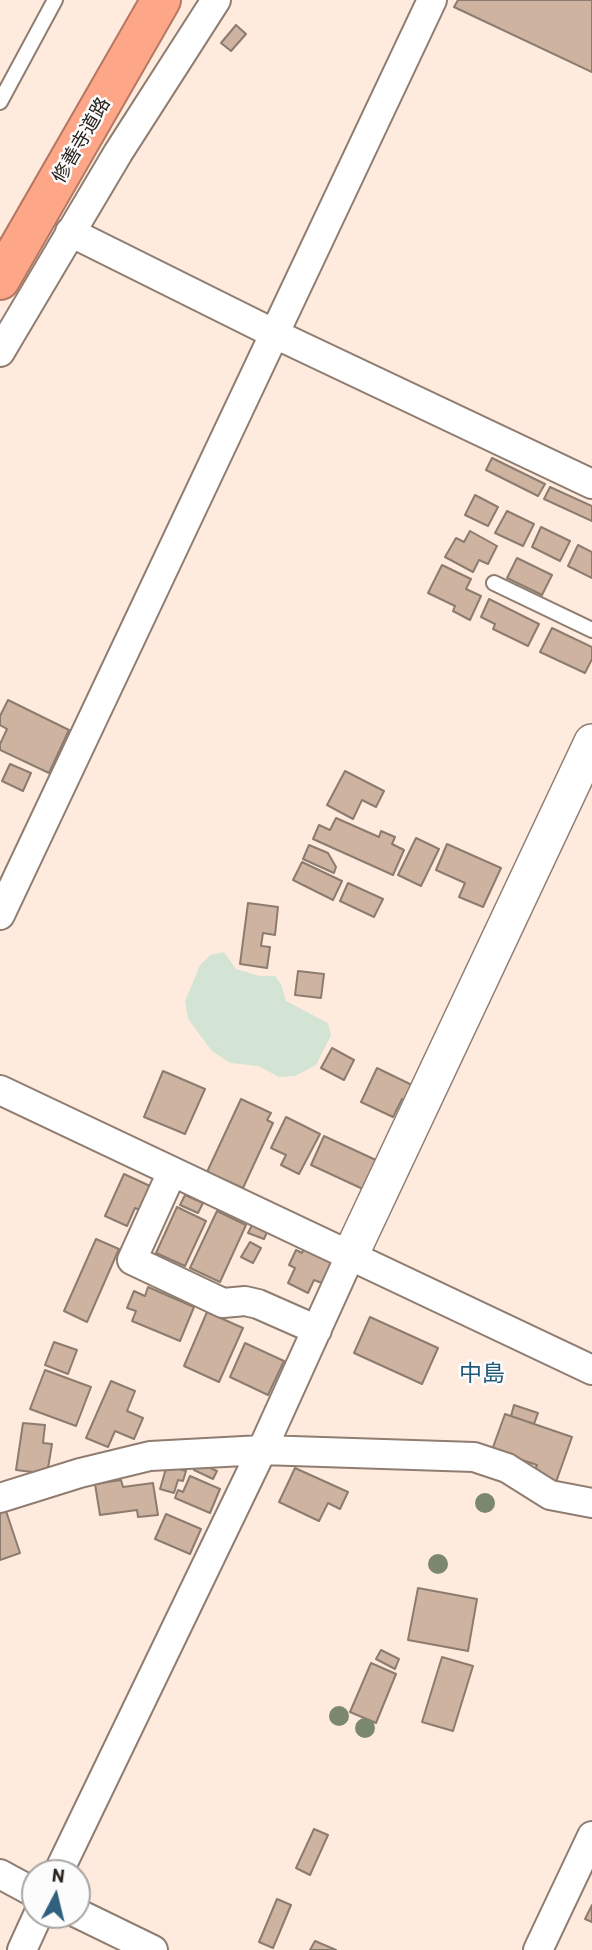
<!DOCTYPE html>
<html>
<head>
<meta charset="utf-8">
<style>
	body { margin:0 }
	#map { position:relative; width:592px; height:1950px; overflow:hidden; background:#ffebde; font-family:Barlow,sans-serif }
	canvas { display:block }
	.north { position:absolute; left:21px; top:1859px; width:70px; height:70px; box-sizing:border-box; background:#fcfcfc; border:2px solid #a8a6a4; border-radius:50%; rotate:7deg; font-size:19px; font-weight:700; line-height:28px; text-align:center; color:#2b241f }
	.north::after { content:''; display:block; margin:auto; width:24px; height:32px; background:#2f617f; clip-path:polygon(50% 0,100% 100%,50% 72%,0 100%) }
</style>
</head>
<body>
<div id="map">
<canvas width="592" height="1950"></canvas>
<div class="north">N</div>
</div>
<script>
const g = document.querySelector('canvas').getContext('2d');
g.lineJoin = 'round';
function paint(path, color) { g.fillStyle = color; g.fill(path, 'evenodd'); }
const poly = rows => new Path2D(rows.map(r => 'M' + r).join(''));
function stroke(path, color, width, dash) { g.strokeStyle = color; g.lineWidth = width; g.lineCap = dash ? 'butt' : 'round'; g.setLineDash(dash || []); g.stroke(path); }
function label(font, color, halo, rows, align = 'center') {
  g.font = font + ' Barlow,"Noto Sans JP",sans-serif'; g.lineWidth = 5; g.setLineDash([]); g.textBaseline = 'middle'; g.strokeStyle = halo; g.fillStyle = color; for (const [text, x, y, turn = 0] of rows) {
    g.save(); g.translate(x, y); g.rotate((+turn || 0) * Math.PI / 180); g.textAlign = isNaN(turn) ? turn : align; if (halo) g.strokeText(text, 0, 0); g.fillText(text, 0, 0); g.restore();
  }
}
paint(poly([
	[224,952,236,969,260,976,275,976,281,984,286,1001,328,1023,331,1035,316,1065,295,1076,279,1077,258,1066,230,1063,212,1051,188,1019,185,1001,200,965,210,955]
]), '#d4e4d4');
const building = poly([
	[458,0,592,0,592,72,454,7,458,0],
	[236,25,246,34,231,51,221,43,236,25],
	[492,458,545,484,538,496,486,470,492,458],
	[550,487,592,506,592,521,544,499,550,487],
	[475,495,498,507,488,526,465,515,475,495],
	[507,511,534,524,523,546,495,533,507,511],
	[541,527,570,541,560,561,532,547,541,527],
	[470,531,497,546,488,564,479,560,473,572,445,557,456,538,464,542,470,531],
	[578,545,592,552,592,578,568,566,578,545],
	[517,558,552,575,542,595,507,578,517,558],
	[442,565,471,579,466,589,481,596,470,620,453,611,455,606,428,593,442,565],
	[489,599,539,624,528,646,493,629,495,624,481,617,489,599],
	[552,628,592,647,592,659,585,673,540,652,552,628],
	[8,700,69,730,49,773,0,750,0,744,7,729,0,725,0,716,8,700],
	[10,764,31,773,23,791,2,781,10,764],
	[345,771,384,791,376,807,362,800,353,819,327,805,345,771],
	[336,818,379,837,381,831,395,837,392,844,404,850,393,875,313,839,319,825,330,830,336,818],
	[416,838,439,849,421,886,398,875,416,838],
	[447,844,501,868,483,907,459,897,465,883,436,870,447,844],
	[309,845,328,853,336,867,334,873,303,859,309,845],
	[302,862,342,881,333,900,293,880,302,862],
	[348,883,383,899,374,917,340,901,348,883],
	[248,903,278,907,275,935,263,933,261,946,270,947,267,968,240,964,248,903],
	[298,971,324,974,321,998,295,995,298,971],
	[332,1048,354,1060,344,1080,321,1068,332,1048],
	[377,1068,414,1086,407,1101,402,1099,393,1117,361,1102,377,1068],
	[163,1071,205,1089,185,1134,144,1117,163,1071],
	[241,1099,271,1113,267,1120,273,1123,243,1188,207,1172,241,1099],
	[286,1117,320,1134,299,1174,281,1165,286,1155,271,1148,286,1117],
	[324,1136,378,1161,365,1190,311,1165,324,1136],
	[124,1174,150,1186,140,1210,135,1208,127,1226,105,1216,124,1174],
	[185,1195,203,1203,198,1213,180,1205,185,1195],
	[177,1207,206,1221,185,1266,156,1253,177,1207],
	[217,1211,246,1225,220,1282,190,1268,217,1211],
	[252,1225,267,1232,264,1239,248,1233,252,1225],
	[96,1239,119,1249,87,1322,64,1311,96,1239],
	[250,1242,261,1248,253,1263,241,1257,250,1242],
	[304,1248,332,1262,322,1283,314,1280,308,1293,288,1283,295,1268,289,1265,296,1250,302,1253,304,1248],
	[148,1287,194,1307,180,1341,132,1321,136,1311,127,1308,134,1291,145,1296,148,1287],
	[207,1312,243,1328,219,1382,184,1366,207,1312],
	[370,1317,438,1348,422,1384,354,1353,370,1317],
	[54,1342,77,1350,68,1374,45,1365,54,1342],
	[245,1343,284,1361,268,1395,230,1377,245,1343],
	[45,1370,91,1387,76,1426,30,1409,45,1370],
	[111,1381,135,1391,127,1411,143,1418,134,1439,115,1431,108,1447,86,1438,111,1381],
	[514,1405,538,1413,534,1424,511,1416,514,1405],
	[505,1414,572,1437,556,1482,533,1474,537,1465,492,1450,505,1414],
	[23,1423,45,1425,43,1443,52,1444,48,1468,40,1473,16,1470,23,1423],
	[197,1462,217,1471,213,1479,194,1470,197,1462],
	[167,1465,186,1471,183,1481,178,1480,174,1493,160,1489,167,1465],
	[295,1468,348,1492,340,1509,328,1503,319,1521,279,1502,295,1468],
	[190,1476,220,1489,210,1513,175,1498,178,1490,183,1492,190,1476],
	[121,1480,123,1487,153,1483,158,1515,138,1517,137,1510,100,1515,95,1484,121,1480],
	[6,1511,20,1553,0,1560,0,1513,6,1511],
	[166,1514,201,1529,190,1554,155,1539,166,1514],
	[418,1588,477,1599,468,1651,408,1640,418,1588],
	[381,1650,399,1659,395,1669,376,1659,381,1650],
	[442,1657,473,1666,453,1731,422,1722,442,1657],
	[371,1663,396,1674,376,1723,350,1712,371,1663],
	[314,1829,328,1835,310,1875,296,1868,314,1829],
	[277,1899,291,1905,273,1948,259,1942,277,1899],
	[592,1905,592,1922,585,1919,592,1905],
	[315,1941,336,1950,310,1950,315,1941]
]);
paint(building, '#ceb3a0');
stroke(building, '#8c7b6f', 2);
const service = poly([
	[0,102,55,0],
	[494,583,592,630]
]);
const minor = poly([
	[70,232,275,334,592,484],
	[0,352,118,153,216,0],
	[0,915,432,0],
	[0,1090,592,1370],
	[172,1172,132,1260,223,1303,245,1301,258,1304,317,1330],
	[0,1498,80,1473,150,1456,262,1450,474,1457,507,1468,550,1495,592,1503],
	[58,1873,262,1450,350,1256],
	[0,1874,35,1893],
	[77,1913,153,1950],
	[22,1950,38,1915],
	[538,1950,592,1836]
]);
const tertiary = poly([
	[350,1256,592,742]
]);
const motorway = poly([
	[0,280,161,0]
]);
stroke(service, '#8f7d71', 18);
stroke(minor, '#8f7d71', 32);
stroke(tertiary, '#8f7d71', 38);
stroke(motorway, '#b47863', 42);
stroke(service, '#fff', 14);
stroke(minor, '#fff', 28);
stroke(tertiary, '#fff', 35);
stroke(motorway, '#fda688', 38);
g.fillStyle = '#7c876f';
for (const [x, y] of [
	[485,1503],
	[438,1564],
	[339,1716],
	[365,1728]
]) { g.beginPath(); g.arc(x, y, 10, 0, 2 * Math.PI); g.fill(); }
label('19px', '#2b241f', '#fcfcfc', [
	["修善寺道路",81,140,-60]
]);
label('23px', '#1e5979', '#fcfcfc', [
	["中島",482,1373]
]);
</script>
</body>
</html>
